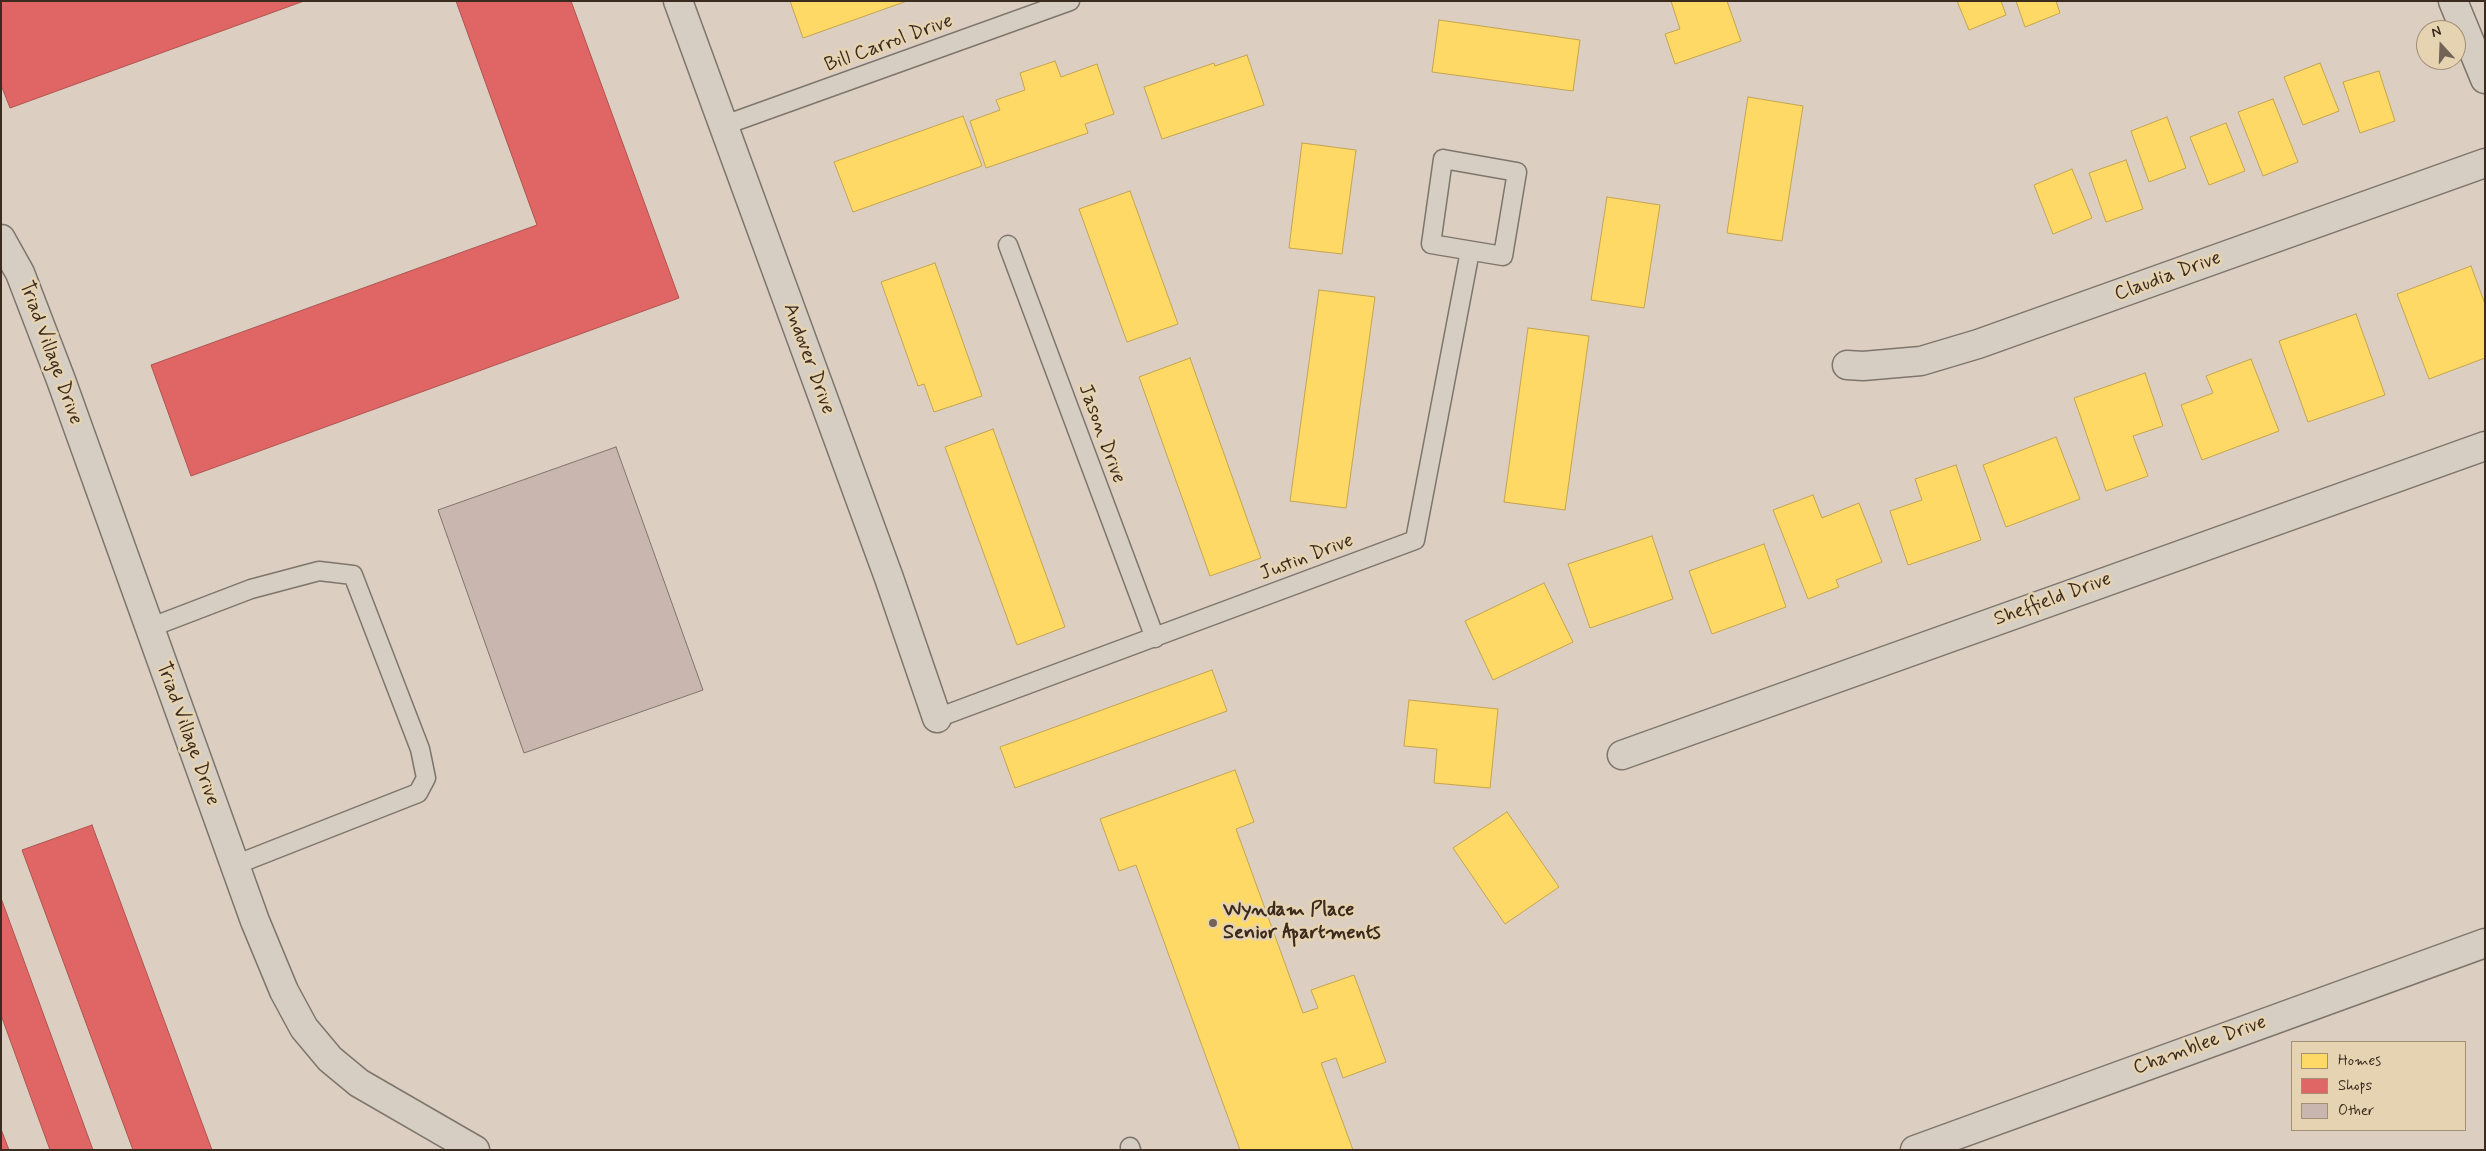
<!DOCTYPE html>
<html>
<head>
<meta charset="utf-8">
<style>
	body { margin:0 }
	#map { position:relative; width:2486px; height:1151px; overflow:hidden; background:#dccec0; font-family:Mynerve,sans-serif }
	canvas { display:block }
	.frame { position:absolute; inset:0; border:2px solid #3b2a1e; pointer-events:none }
	.legend { position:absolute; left:2291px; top:1041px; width:175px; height:90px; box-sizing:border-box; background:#e6d3b1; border:1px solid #a28f76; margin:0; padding:6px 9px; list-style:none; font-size:15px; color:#3b2a1e }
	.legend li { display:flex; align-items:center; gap:10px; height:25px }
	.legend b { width:25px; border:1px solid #a28f76 }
	.north { position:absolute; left:2416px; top:20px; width:50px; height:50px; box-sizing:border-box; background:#e6d3b1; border:1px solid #a28f76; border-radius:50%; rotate:340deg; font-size:14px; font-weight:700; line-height:20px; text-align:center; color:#3b2a1e }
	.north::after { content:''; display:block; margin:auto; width:18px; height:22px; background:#736357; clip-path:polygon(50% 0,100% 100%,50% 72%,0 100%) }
</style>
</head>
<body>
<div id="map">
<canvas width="2486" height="1151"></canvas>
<div class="frame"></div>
<ul class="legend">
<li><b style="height:14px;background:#ffd966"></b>Homes</li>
<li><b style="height:14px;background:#e06666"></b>Shops</li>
<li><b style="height:14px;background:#c9b7af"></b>Other</li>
</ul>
<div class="north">N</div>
</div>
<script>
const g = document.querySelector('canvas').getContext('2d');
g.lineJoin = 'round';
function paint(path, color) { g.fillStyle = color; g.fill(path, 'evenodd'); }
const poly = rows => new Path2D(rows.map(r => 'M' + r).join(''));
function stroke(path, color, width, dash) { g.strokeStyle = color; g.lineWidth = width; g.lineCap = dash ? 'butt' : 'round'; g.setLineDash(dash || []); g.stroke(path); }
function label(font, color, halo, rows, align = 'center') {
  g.font = font + ' Mynerve,sans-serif'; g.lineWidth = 5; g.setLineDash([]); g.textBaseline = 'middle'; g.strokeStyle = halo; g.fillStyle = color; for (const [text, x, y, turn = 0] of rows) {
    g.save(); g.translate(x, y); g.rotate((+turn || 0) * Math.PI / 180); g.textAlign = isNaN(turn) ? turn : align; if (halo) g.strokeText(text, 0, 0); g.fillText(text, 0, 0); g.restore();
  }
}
const homes = poly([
	[790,1,907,1,803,38,790,1],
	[1671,1,1727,1,1741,41,1675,64,1665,34,1680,29,1671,1],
	[1957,1,2001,1,2006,15,1969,30,1957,1],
	[2016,1,2056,1,2060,13,2025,27,2016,1],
	[1439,20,1580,40,1573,91,1432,72,1439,20],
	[1247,55,1264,105,1162,139,1144,87,1214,63,1215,66,1247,55],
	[1055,61,1061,77,1097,64,1114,114,1085,124,1088,133,986,168,970,121,1000,110,996,100,1025,90,1020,73,1055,61],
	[2320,63,2339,111,2303,125,2284,77,2320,63],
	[2379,71,2395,121,2360,133,2343,82,2379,71],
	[1748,97,1803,106,1782,241,1727,233,1748,97],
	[2273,99,2298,162,2263,176,2238,112,2273,99],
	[963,116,982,166,853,212,834,162,963,116],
	[2167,117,2186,168,2149,182,2131,131,2167,117],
	[2226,123,2245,171,2209,185,2190,137,2226,123],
	[1302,143,1356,150,1342,254,1289,248,1302,143],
	[2126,160,2143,209,2106,222,2089,173,2126,160],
	[2072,169,2092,218,2053,234,2034,185,2072,169],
	[1130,191,1178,324,1127,342,1079,209,1130,191],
	[1607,197,1660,205,1644,308,1591,300,1607,197],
	[935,263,982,396,934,412,924,384,918,386,881,282,935,263],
	[2471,266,2485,304,2485,358,2429,379,2397,294,2471,266],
	[1319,290,1375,297,1346,508,1290,501,1319,290],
	[2356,314,2385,395,2308,422,2279,341,2356,314],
	[1528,328,1589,336,1565,510,1504,502,1528,328],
	[1190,358,1261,558,1210,576,1139,377,1190,358],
	[2251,359,2279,431,2202,460,2181,405,2213,393,2206,376,2251,359],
	[2145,373,2163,426,2133,436,2148,476,2106,491,2074,398,2145,373],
	[993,429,1065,627,1017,645,945,447,993,429],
	[2056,437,2080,499,2006,527,1983,465,2056,437],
	[1956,465,1981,540,1908,565,1890,511,1922,500,1915,479,1956,465],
	[1813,495,1822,518,1859,503,1882,562,1836,580,1839,587,1808,599,1773,510,1813,495],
	[1652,536,1673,599,1590,628,1568,564,1652,536],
	[1764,544,1786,607,1712,634,1689,571,1764,544],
	[1544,583,1573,642,1493,680,1465,621,1544,583],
	[1212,670,1227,711,1015,788,1000,747,1212,670],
	[1409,700,1498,709,1490,788,1434,783,1437,749,1404,746,1409,700],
	[1235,770,1254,822,1236,829,1303,1013,1318,1008,1311,990,1354,975,1386,1062,1343,1078,1336,1058,1321,1063,1353,1150,1240,1150,1136,865,1119,871,1100,819,1235,770],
	[1507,812,1559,887,1505,924,1453,848,1507,812]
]);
paint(homes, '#ffd966');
stroke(homes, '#c4a450', 1);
const shops = poly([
	[1,1,304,1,10,108,1,85,1,1],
	[456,1,571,1,679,298,191,476,151,365,537,225,456,1],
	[92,825,212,1150,133,1150,22,850,92,825],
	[1,898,93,1150,50,1150,1,1015,1,898],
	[1,1129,9,1150,1,1150,1,1129]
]);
paint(shops, '#e06666');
stroke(shops, '#ae5450', 1);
const building = poly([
	[616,447,703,690,524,753,438,510,616,447]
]);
paint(building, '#c9b7af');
stroke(building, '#7e756c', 1);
const lane = poly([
	[722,126,1070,1],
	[1443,159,1517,172,1503,256,1431,244,1443,159],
	[1008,245,1155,638],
	[149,628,251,589,319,571,353,575,420,749,426,778,418,793,235,865],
	[937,718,1415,540,1470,251],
	[1130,1147,1131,1150]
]);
const street = poly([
	[678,1,889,578,937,718],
	[1847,365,1863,366,1921,361,1978,344,2485,163],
	[1622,755,2485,446],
	[1915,1150,2485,943]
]);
const secondary = poly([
	[2453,1,2485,79],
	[1,239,20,273,61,380,255,921,284,991,304,1028,330,1059,359,1083,475,1150]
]);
stroke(lane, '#7e756c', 21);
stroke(street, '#7e756c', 31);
stroke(secondary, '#7e756c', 31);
stroke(lane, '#d6cec2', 18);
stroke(street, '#d6cec2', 28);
stroke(secondary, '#d6cec2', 28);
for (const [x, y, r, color] of [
	[1213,923,5,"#736357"]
]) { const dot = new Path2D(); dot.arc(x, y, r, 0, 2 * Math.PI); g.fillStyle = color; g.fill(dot); stroke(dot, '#e6d3b1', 2); }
label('20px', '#3b2a1e', '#e6d3b1', [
	["Bill Carrol Drive",889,44,-20],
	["Claudia Drive",2168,277,-20],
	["Triad Village Drive",50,353,70],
	["Andover Drive",808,359,70],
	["Jason Drive",1101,434,70],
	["Justin Drive",1307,558,-21],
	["Sheffield Drive",2053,600,-20],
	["Triad Village Drive",187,734,70],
	["Chamblee Drive",2200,1046,-20]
]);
label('bold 20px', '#3b2a1e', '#e6d3b1', [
	["Wyndam Place",1223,911],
	["Senior Apartments",1223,934]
], 'left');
</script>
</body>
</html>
